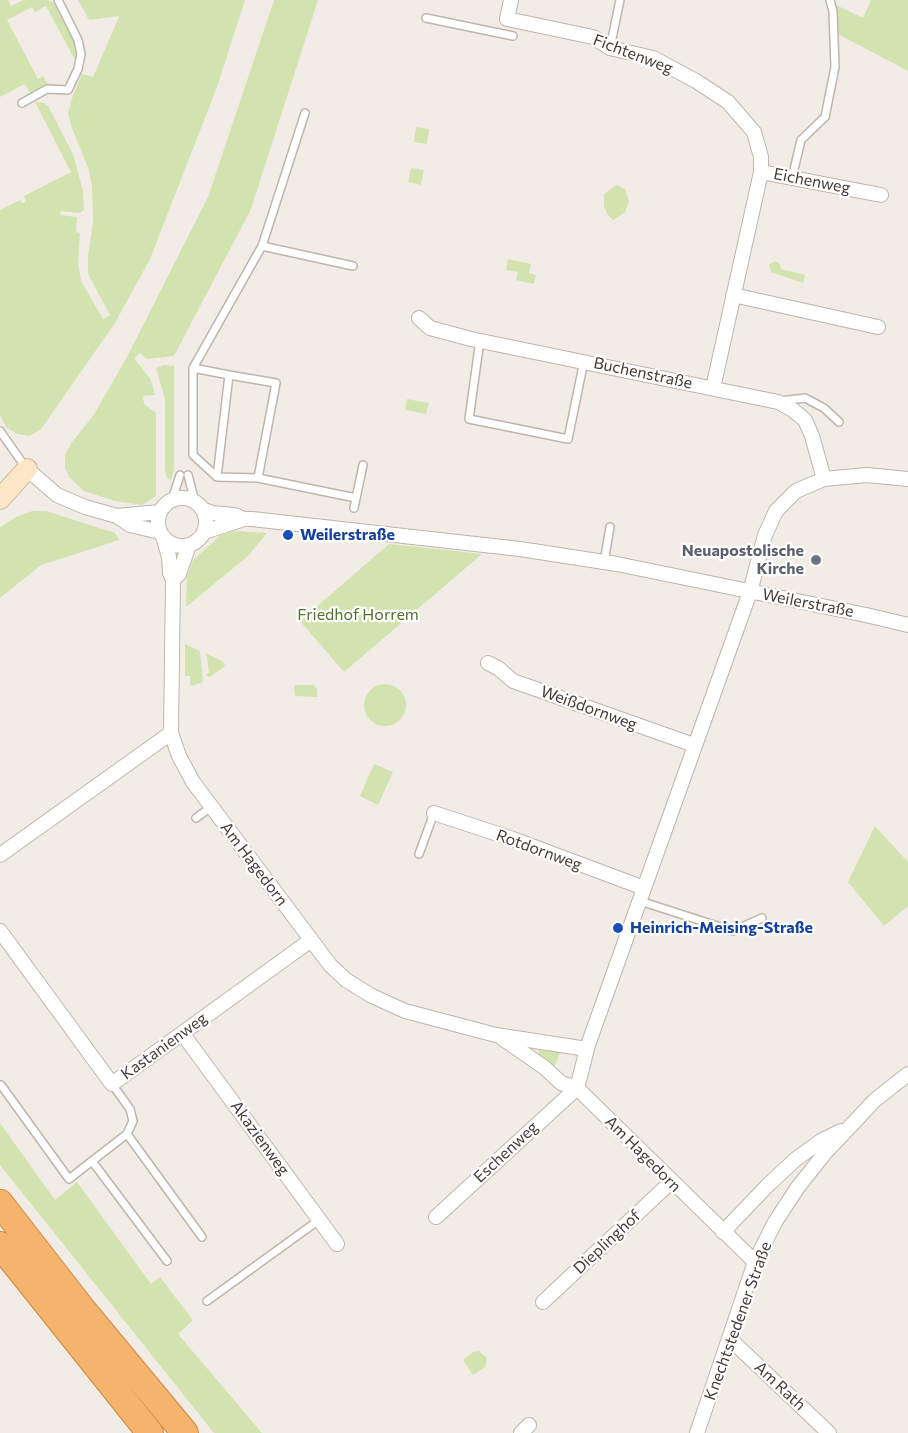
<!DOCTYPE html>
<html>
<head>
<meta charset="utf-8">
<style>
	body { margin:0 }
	canvas { display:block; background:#f1ece5 }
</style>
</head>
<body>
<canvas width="908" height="1433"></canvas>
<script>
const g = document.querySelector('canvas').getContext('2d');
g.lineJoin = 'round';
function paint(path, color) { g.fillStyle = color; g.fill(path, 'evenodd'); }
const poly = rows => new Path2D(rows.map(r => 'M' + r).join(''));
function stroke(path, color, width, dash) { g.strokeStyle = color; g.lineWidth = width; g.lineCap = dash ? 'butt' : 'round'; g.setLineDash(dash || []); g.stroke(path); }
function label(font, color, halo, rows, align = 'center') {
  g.font = font + ' Commissioner,sans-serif'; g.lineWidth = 4.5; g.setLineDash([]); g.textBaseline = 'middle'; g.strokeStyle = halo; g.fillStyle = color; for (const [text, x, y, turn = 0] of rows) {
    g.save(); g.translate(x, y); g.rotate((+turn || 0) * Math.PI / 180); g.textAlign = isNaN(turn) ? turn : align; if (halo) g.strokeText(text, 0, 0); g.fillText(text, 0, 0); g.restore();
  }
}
paint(poly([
	[0,0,8,0,11,6,23,0,46,0,53,2,73,39,76,51,75,60,46,6,35,12,32,7,7,20,38,79,43,76,48,84,30,93,25,84,0,97],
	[78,0,245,0,217,87,150,259,115,323,41,429,30,436,17,434,6,427,0,415,0,210,20,200,23,203,26,201,24,196,71,172,35,102,44,103,48,106,73,154,83,191,84,210,79,213,60,211,61,214,59,215,77,217,76,232,80,233,78,263,81,281,103,319,110,315,88,274,88,256,93,222,92,187,89,170,72,128,68,114,73,95,82,74,93,77,119,17,119,16,89,20],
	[274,0,318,0,251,209,174,356,147,359,140,353,134,358,151,380,155,395,143,396,144,404,156,413,156,496,142,505,115,501,84,491,69,477,65,468,65,455,72,442,93,416,127,357,208,197],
	[871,0,908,0,908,71,838,34,836,5,863,18],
	[416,127,429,129,427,144,414,142],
	[411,168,424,170,421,185,408,182],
	[616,185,625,189,629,201,625,212,613,220,608,215,604,207,604,194],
	[508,259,531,264,529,273,536,275,534,284,516,280,518,272,506,270],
	[775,261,779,263,781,269,805,275,803,283,771,272,769,265],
	[174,363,174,469,171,480,167,478,165,469,165,399,156,368,164,365,173,366],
	[407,399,429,403,426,414,405,410],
	[32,511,46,511,115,533,119,540,41,565,0,598,0,527,16,517],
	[234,531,267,533,248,556,186,607,187,577,193,560,221,535],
	[389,544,482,554,344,672,300,621],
	[185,644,200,651,203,682,192,686,190,684,190,676,185,676],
	[205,653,222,661,225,664,224,667,210,677,207,676,206,674,209,673,207,657],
	'364 705a21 21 0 1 1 42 0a21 21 0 1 1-42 0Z',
	[296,685,314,685,317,689,317,697,295,696,294,687],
	[374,764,393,772,378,805,360,796],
	[875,826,908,862,908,906,884,926,848,882],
	[539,1048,561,1050,553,1070,538,1057],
	[0,1123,55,1200,77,1182,151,1284,160,1277,193,1320,178,1334,262,1433,214,1433,0,1165],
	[479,1351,487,1358,485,1367,473,1375,463,1360,473,1352]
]), '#d3e3b0');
const service = poly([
	[426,18,513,36],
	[610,48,620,0],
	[22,103,47,89,68,90,78,69,81,54,78,40,58,0],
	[305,113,262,246,193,368,193,455,217,477,258,478,356,498],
	[792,178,801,140,825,117,835,67,833,12,830,0],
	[262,246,353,266],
	[480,340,469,419,568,439,584,361],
	[193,368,229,375],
	[780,401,805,398,824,408,839,422],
	[0,431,26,468],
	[188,475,195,502],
	[217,477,229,375,276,383,258,478],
	[172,500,180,475],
	[354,508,363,465],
	[604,562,610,527],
	[196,818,211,807],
	[419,854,434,813],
	[640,901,733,931,762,918],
	[112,1084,130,1109,133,1121,127,1134,202,1237],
	[1,1085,69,1179,92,1161],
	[127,1134,92,1161,167,1261],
	[207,1301,319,1220]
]);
const minor = poly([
	[511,0,507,19,593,37,610,48,653,58,696,81,728,102,754,132,761,157,761,172,713,388],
	[761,172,881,195],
	[733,295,878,327],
	[419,318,430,328,471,339,778,402,793,410,805,420,812,436,824,479],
	[27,469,57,495,85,507,117,516,130,525,160,532],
	'158 522a24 24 0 1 1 48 0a24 24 0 1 1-48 0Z',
	[202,509,212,513,234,515,244,519],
	[117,516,160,512],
	[204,532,244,519,252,519,520,549,617,564,866,615,908,625],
	[163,536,169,557,170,573,173,580,171,733,179,756,193,782,330,965,346,980,372,996,405,1011,496,1035,587,1049],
	[173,580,179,574,189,545],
	[488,663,498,668,513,681,694,745],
	[434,813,513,839,644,888],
	[0,855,171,733],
	[0,931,112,1084,311,940],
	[182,1033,337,1244],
	[502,1038,545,1068,561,1083,577,1088,755,1262],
	[577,1088,588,1045,750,592,765,535,776,511,796,491,824,479,867,475,908,479],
	[436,1217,577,1088],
	[723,1232,768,1185,796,1159,821,1141,841,1131],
	[543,1302,671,1182],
	[730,1339,829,1433],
	[521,1433,529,1425],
	[697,1433,755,1262,775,1222,798,1187,825,1153,875,1100,908,1074]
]);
const secondary = poly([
	[0,499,27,469]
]);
const motorway = poly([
	[0,1203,83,1310,185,1433],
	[0,1245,150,1433]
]);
stroke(service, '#bfb5ab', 10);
stroke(minor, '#bfb5ab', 16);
stroke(secondary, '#cfb897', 22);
stroke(motorway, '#d3873d', 28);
stroke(service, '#fff', 7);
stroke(minor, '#fff', 14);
stroke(secondary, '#fbe6c5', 20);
stroke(motorway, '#f4b46d', 26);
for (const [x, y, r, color] of [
	[288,535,6,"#1a4fb4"],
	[816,560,6,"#6b7280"],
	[618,928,6,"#1a4fb4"]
]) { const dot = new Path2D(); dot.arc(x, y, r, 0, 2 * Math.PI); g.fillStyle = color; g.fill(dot); stroke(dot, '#fff', 2); }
label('16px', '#433c35', '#fff', [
	["Fichtenweg",633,54,21],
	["Eichenweg",812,181,11],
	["Buchenstraße",643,373,12],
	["Weilerstraße",808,603,11],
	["Weißdornweg",589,708,20],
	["Rotdornweg",539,850,20],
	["Am Hagedorn",254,864,53],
	["Kastanienweg",164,1046,-36],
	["Akazienweg",260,1138,54],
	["Eschenweg",506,1152,-43],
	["Am Hagedorn",643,1154,45],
	["Dieplinghof",607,1242,-43],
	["Knechtstedener Straße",738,1321,-70],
	["Am Rath",780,1386,43]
]);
label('bold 16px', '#164399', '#fff', [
	["Weilerstraße",300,535],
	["Heinrich-Meising-Straße",630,928]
], 'left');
label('bold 16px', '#5b616d', '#fff', [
	["Neuapostolische",804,551],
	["Kirche",804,569]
], 'right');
label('16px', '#50712c', '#fff', [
	["Friedhof Horrem",358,615]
]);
</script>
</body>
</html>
